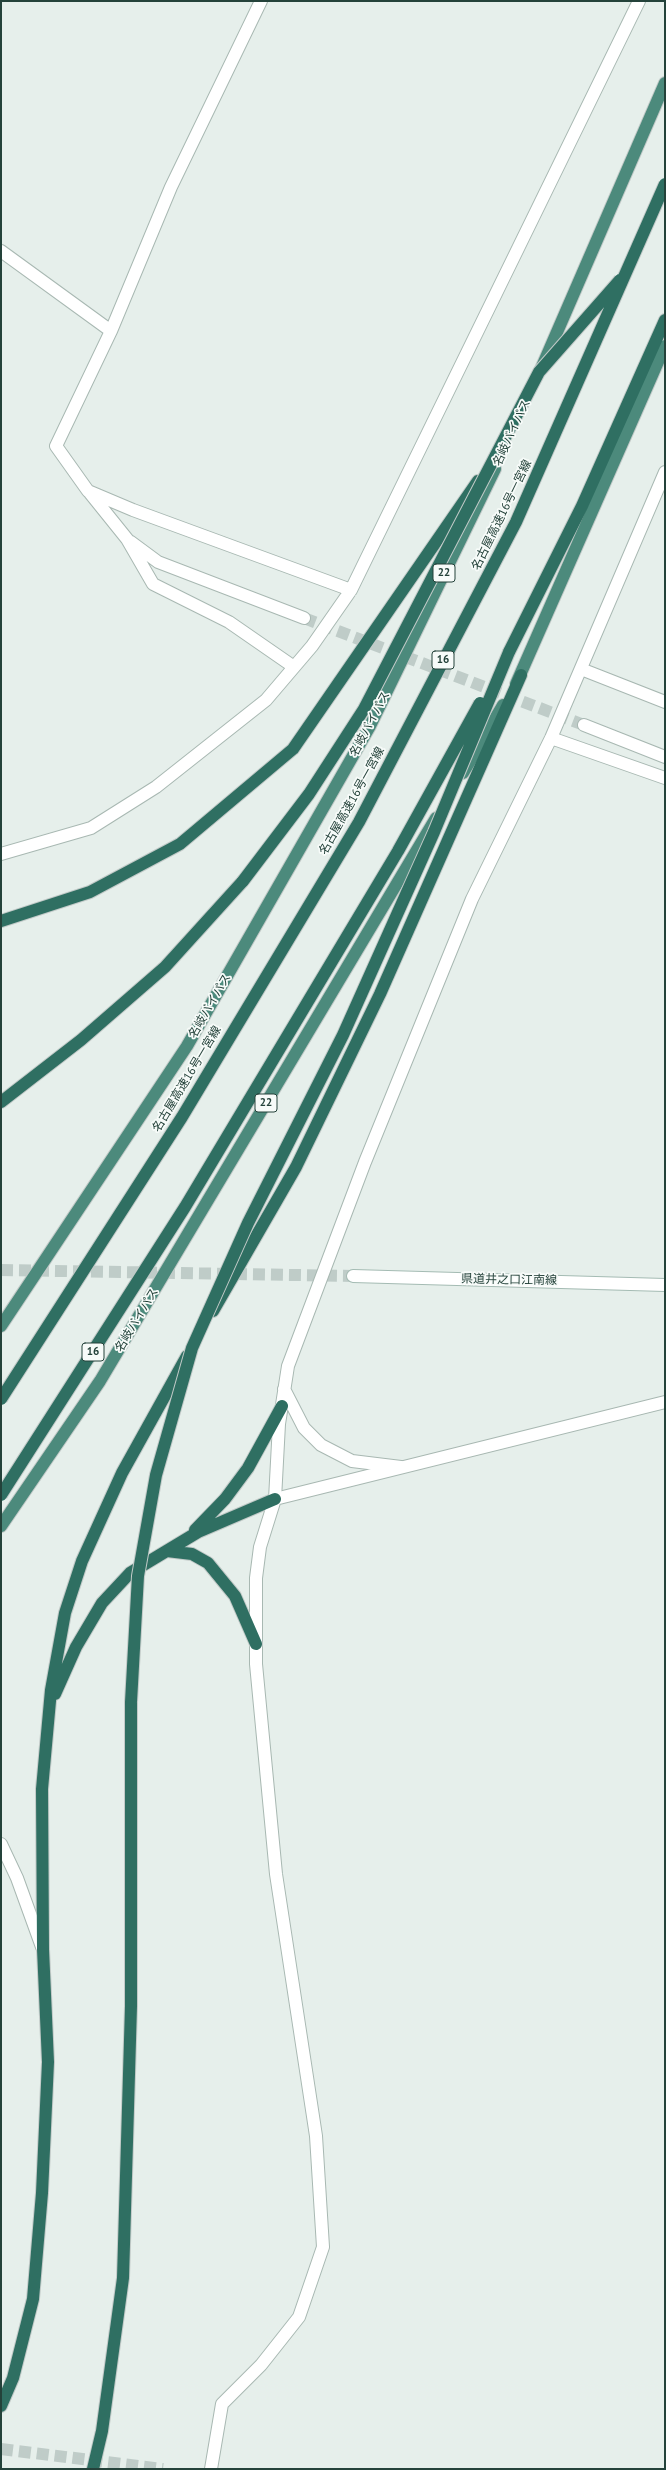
<!DOCTYPE html>
<html>
<head>
<meta charset="utf-8">
<style>
	body { margin:0 }
	#map { position:relative; width:666px; height:2470px; overflow:hidden; background:#e6efeb; font-family:"PT Sans",sans-serif }
	canvas { display:block }
	.frame { position:absolute; inset:0; border:2px solid #24423a; pointer-events:none }
</style>
</head>
<body>
<div id="map">
<canvas width="666" height="2470"></canvas>
<div class="frame"></div>
</div>
<script>
const g = document.querySelector('canvas').getContext('2d');
g.lineJoin = 'round';
const poly = rows => new Path2D(rows.map(r => 'M' + r).join(''));
function stroke(path, color, width, dash) { g.strokeStyle = color; g.lineWidth = width; g.lineCap = dash ? 'butt' : 'round'; g.setLineDash(dash || []); g.stroke(path); }
function label(font, color, halo, rows, align = 'center') {
  g.font = font + ' "PT Sans","Noto Sans JP",sans-serif'; g.lineWidth = 3.5; g.setLineDash([]); g.textBaseline = 'middle'; g.strokeStyle = halo; g.fillStyle = color; for (const [text, x, y, turn = 0] of rows) {
    g.save(); g.translate(x, y); g.rotate((+turn || 0) * Math.PI / 180); g.textAlign = isNaN(turn) ? turn : align; if (halo) g.strokeText(text, 0, 0); g.fillText(text, 0, 0); g.restore();
  }
}
stroke(poly([
	[304,618,584,725],
	[1,2449,163,2469]
]), '#bfccc8', 12, [12, 6]);
stroke(poly([
	[1,1270,353,1276]
]), '#bfccc8', 12, [12, 6]);
const service = poly([
	[1,1844,17,1878,42,1947]
]);
const minor = poly([
	[261,1,171,187,111,331,56,446,88,491,133,510,351,590],
	[1,251,111,331],
	[90,493,127,539,153,584,229,622,294,667],
	[131,542,158,562,304,618],
	[581,669,665,702],
	[584,725,665,757],
	[551,738,665,778],
	[1,854,91,828,156,787,266,700,312,646,351,590,639,1],
	[284,1389,304,1428,321,1445,352,1461,401,1467],
	[275,1499,279,1424,288,1366,365,1162,472,899,551,738,665,472]
]);
const tertiary = poly([
	[211,2469,222,2404,261,2365,299,2317,323,2247,316,2136,276,1874,256,1664,256,1578,260,1547,275,1499,665,1402]
]);
const secondary = poly([
	[353,1276,665,1285]
]);
const trunk = poly([
	[541,369,665,83],
	[516,684,665,346],
	[463,773,503,705],
	[1,1326,187,1046,370,726,495,469],
	[1,1526,100,1381,436,818]
]);
const motorway = poly([
	[509,652,582,506,665,320],
	[1,921,90,892,180,844,293,749,478,481],
	[1,1102,81,1040,165,967,243,881],
	[213,1311,296,1167,380,994,521,675],
	[195,1530,225,1499,248,1468,282,1406],
	[167,1551,192,1554,208,1563,235,1596,256,1644],
	[55,1694,76,1647,102,1603,130,1573,198,1532,275,1499],
	[1,2406,13,2378,33,2299,42,2193,48,2062,43,1949,42,1789,51,1690,65,1613,82,1561,122,1473,187,1356],
	[93,2469,102,2431,123,2278,131,2006,131,1702]
]);
stroke(service, '#a8b8b2', 14);
stroke(minor, '#a8b8b2', 14);
stroke(tertiary, '#a8b8b2', 14);
stroke(secondary, '#a4bbb3', 14);
stroke(trunk, '#c2cac8', 14);
stroke(motorway, '#c2cac8', 14);
stroke(service, '#fff', 12);
stroke(minor, '#fff', 12);
stroke(tertiary, '#fff', 12);
stroke(secondary, '#fff', 12);
stroke(trunk, '#4c8a7c', 12);
stroke(motorway, '#2f6f62', 12);
const motorwayBridge = poly([
	[243,881,309,794,364,709,539,372,620,280],
	[1,1399,182,1117,359,822,516,522,665,184],
	[1,1495,185,1207,398,851,480,703],
	[131,1702,138,1576,156,1475,192,1348,248,1223,343,1035,434,832,509,652]
]);
stroke(motorwayBridge, '#c2cac8', 14, []);
stroke(motorwayBridge, '#2f6f62', 12);
for (const [x, y, w] of [
	[444,573,22],
	[443,660,22],
	[266,1103,22],
	[93,1352,22]
]) { const box = new Path2D(); box.roundRect(x - w / 2, y - 9, w, 18, 3); g.fillStyle = '#f7fbf9'; g.fill(box); stroke(box, '#24423a', 1); }
label('bold 11px', '#24423a', null, [
	["22",444,573],
	["16",443,660],
	["22",266,1103],
	["16",93,1352]
]);
label('12px', '#24423a', '#f7fbf9', [
	["名岐バイパス",512,433,-65],
	["名古屋高速16号一宮線",502,515,-64],
	["名岐バイパス",370,724,-62],
	["名古屋高速16号一宮線",352,801,-61],
	["名岐バイパス",210,1006,-60],
	["名古屋高速16号一宮線",187,1079,-59],
	["県道井之口江南線",509,1280,1],
	["名岐バイパス",137,1320,-59]
]);
</script>
</body>
</html>
